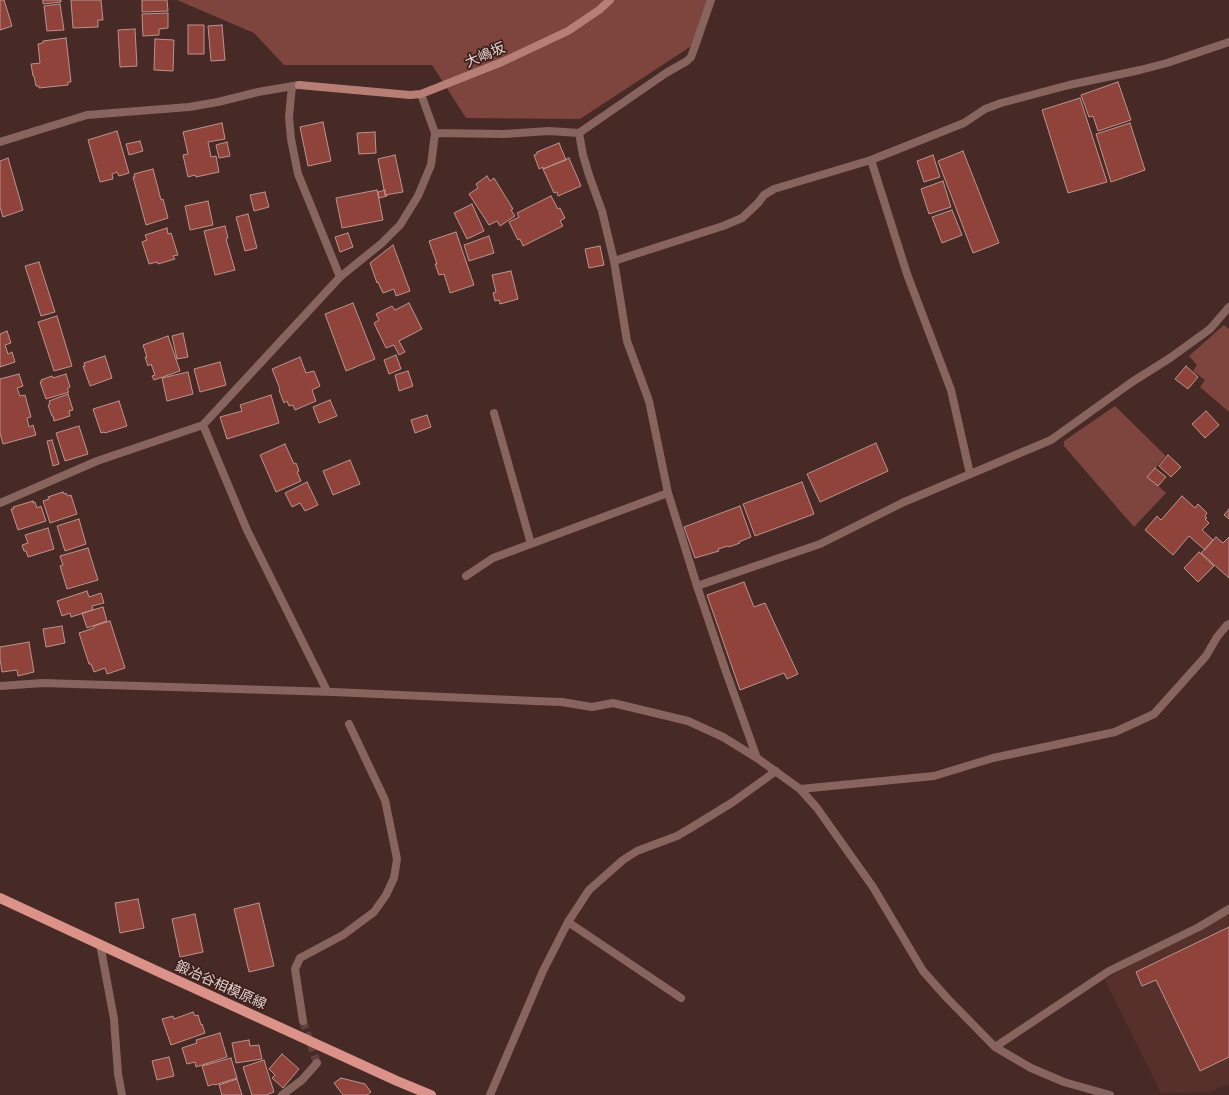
<!DOCTYPE html>
<html>
<head>
<meta charset="utf-8">
<style>
	body { margin:0 }
	canvas { display:block; background:#472925 }
</style>
</head>
<body>
<canvas width="1229" height="1095"></canvas>
<script>
const g = document.querySelector('canvas').getContext('2d');
g.lineJoin = 'round';
function paint(path, color) { g.fillStyle = color; g.fill(path, 'evenodd'); }
const poly = rows => new Path2D(rows.map(r => 'M' + r).join(''));
function stroke(path, color, width, dash) { g.strokeStyle = color; g.lineWidth = width; g.lineCap = dash ? 'butt' : 'round'; g.setLineDash(dash || []); g.stroke(path); }
function label(font, color, halo, rows, align = 'center') {
  g.font = font + ' Commissioner,"Noto Sans JP",sans-serif'; g.lineWidth = 3.5; g.setLineDash([]); g.textBaseline = 'middle'; g.strokeStyle = halo; g.fillStyle = color; for (const [text, x, y, turn = 0] of rows) {
    g.save(); g.translate(x, y); g.rotate((+turn || 0) * Math.PI / 180); g.textAlign = isNaN(turn) ? turn : align; if (halo) g.strokeText(text, 0, 0); g.fillText(text, 0, 0); g.restore();
  }
}
paint(poly([
	[1226,915,1229,916,1229,1085,1221,1087,1209,1092,1161,1093,1105,980,1151,953,1199,932]
]), '#56312c');
paint(poly([
	[177,0,715,0,699,41,580,119,466,118,432,65,284,65,254,33],
	[1224,325,1229,329,1229,412,1200,387,1205,380,1193,371,1197,365,1189,356],
	[1115,406,1166,456,1148,477,1166,493,1134,527,1064,446,1064,441]
]), '#7d453e');
const building = poly([
	[0,0,4,0,12,26,0,30,0,0],
	[43,0,61,0,61,2,43,4,43,0],
	[71,0,101,0,103,20,98,20,98,27,73,28,71,0],
	[142,0,167,0,168,11,142,12,142,0],
	[60,4,64,30,47,31,44,6,60,4],
	[168,13,168,28,159,29,159,35,143,36,142,14,168,13],
	[188,25,204,25,204,54,188,54,188,25],
	[222,25,225,60,211,61,208,26,222,25],
	[135,29,137,66,120,67,118,30,135,29],
	[66,38,71,82,68,82,68,85,39,88,39,86,36,86,34,76,33,76,31,64,40,63,38,44,43,43,43,41,66,38],
	[155,39,174,40,173,71,154,70,155,39],
	[1118,82,1131,120,1098,131,1093,116,1089,117,1081,95,1118,82],
	[1080,98,1107,182,1068,193,1042,110,1080,98],
	[323,122,331,161,308,166,300,127,323,122],
	[222,123,225,139,208,142,211,157,216,156,219,172,196,177,195,175,188,177,183,155,188,154,183,132,222,123],
	[1130,123,1145,170,1111,182,1096,134,1130,123],
	[117,131,129,173,119,176,117,172,112,174,113,179,100,182,88,140,117,131],
	[375,132,376,153,359,154,357,133,375,132],
	[140,141,143,151,129,155,126,144,140,141],
	[227,142,230,156,219,158,216,145,227,142],
	[559,143,566,160,543,169,543,167,539,169,534,155,537,154,537,152,559,143],
	[963,151,999,243,973,253,938,161,963,151],
	[395,155,403,192,385,195,378,159,395,155],
	[933,155,940,177,924,182,917,161,933,155],
	[8,158,23,210,3,217,0,207,0,161,8,158],
	[569,158,581,186,558,196,557,192,554,193,543,169,569,158],
	[153,169,161,200,163,199,168,218,146,225,133,177,135,177,134,174,153,169],
	[487,176,490,181,494,178,513,209,511,210,515,216,500,226,497,221,489,225,469,194,478,188,476,184,487,176],
	[943,181,951,207,929,214,921,189,943,181],
	[377,190,383,220,342,228,336,198,377,190],
	[385,190,385,195,387,195,387,196,379,198,378,192,385,190],
	[265,192,269,207,254,211,250,195,265,192],
	[551,196,558,209,560,208,565,218,560,221,563,226,523,246,520,239,518,240,509,222,519,217,517,213,551,196],
	[208,201,213,225,190,230,185,206,208,201],
	[472,204,484,231,467,239,454,213,472,204],
	[952,210,962,235,942,243,932,217,952,210],
	[248,214,257,248,245,251,236,217,248,214],
	[225,226,228,238,226,239,235,270,215,275,204,231,225,226],
	[167,228,168,234,171,233,178,255,173,256,175,259,158,264,157,262,149,264,142,242,147,240,145,235,167,228],
	[456,232,474,285,450,293,444,274,439,275,435,264,437,264,429,241,456,232],
	[348,233,353,247,340,252,335,237,348,233],
	[489,236,494,253,469,261,464,245,489,236],
	[393,245,410,291,396,296,394,289,383,293,378,282,377,283,370,263,393,245],
	[600,246,604,265,589,268,585,249,600,246],
	[39,262,55,312,41,316,25,266,39,262],
	[511,271,518,299,500,304,499,300,495,301,493,293,496,292,492,275,511,271],
	[353,303,375,359,346,371,325,314,353,303],
	[409,303,422,329,399,341,405,352,399,355,394,345,386,348,374,323,379,320,376,314,392,306,395,310,409,303],
	[57,316,72,366,54,371,38,322,57,316],
	[7,331,11,343,5,345,8,354,12,352,15,362,0,367,0,334,7,331],
	[183,333,188,357,177,359,172,336,183,333],
	[168,336,180,371,154,380,152,376,155,375,151,364,148,366,145,357,147,357,143,345,168,336],
	[396,355,401,369,389,374,384,360,396,355],
	[105,356,112,378,90,386,83,366,85,366,84,363,105,356],
	[300,357,306,373,314,371,320,386,312,390,316,401,295,410,293,405,289,406,287,401,284,403,279,390,280,389,272,369,300,357],
	[220,362,226,385,200,392,194,369,220,362],
	[1186,366,1198,377,1188,389,1175,379,1186,366],
	[408,371,413,386,399,391,395,375,408,371],
	[188,372,193,394,167,401,162,378,188,372],
	[19,374,23,386,17,388,20,396,25,395,31,417,27,418,29,427,33,425,36,435,3,444,0,433,0,379,19,374],
	[66,374,70,387,67,389,69,392,46,399,40,382,42,382,41,380,52,376,53,378,66,374],
	[68,394,73,410,69,411,70,416,54,421,53,416,52,416,48,405,50,404,49,401,68,394],
	[271,395,279,423,227,439,220,417,242,411,240,405,271,395],
	[330,400,337,416,319,423,313,407,330,400],
	[119,401,127,426,105,433,104,432,101,433,93,409,119,401],
	[1206,411,1219,425,1205,438,1192,424,1206,411],
	[427,415,431,427,415,433,411,420,427,415],
	[79,426,88,454,65,461,56,433,79,426],
	[52,440,59,464,53,466,47,441,52,440],
	[876,443,888,471,820,502,807,474,876,443],
	[285,444,294,464,296,463,299,471,297,472,301,481,276,492,260,455,285,444],
	[1168,455,1181,467,1171,477,1159,466,1168,455],
	[350,460,360,484,333,495,323,471,350,460],
	[1155,468,1166,477,1158,486,1147,477,1155,468],
	[307,482,318,505,305,511,300,503,292,507,285,493,307,482],
	[802,482,814,514,755,536,743,504,802,482],
	[63,492,64,494,66,493,68,496,71,495,77,514,50,523,43,501,49,499,48,497,63,492],
	[1182,496,1195,508,1198,504,1207,513,1205,516,1207,518,1205,519,1209,523,1202,530,1213,540,1205,550,1189,536,1173,555,1145,530,1157,516,1161,520,1182,496],
	[33,501,33,503,35,502,37,508,41,506,46,521,18,530,11,509,14,509,13,507,33,501],
	[740,506,751,537,739,542,740,543,729,547,728,546,718,549,719,551,695,558,684,527,740,506],
	[1229,509,1229,519,1224,515,1229,509],
	[79,519,86,544,65,551,57,526,79,519],
	[48,528,54,549,28,557,26,551,24,551,22,545,28,543,25,535,48,528],
	[1216,537,1223,543,1229,537,1229,578,1201,553,1216,537],
	[88,548,98,580,67,589,60,566,63,565,60,556,88,548],
	[1199,552,1214,566,1198,582,1184,568,1199,552],
	[744,582,754,607,765,603,798,674,787,679,784,673,740,690,707,595,744,582],
	[87,591,89,597,101,593,104,603,92,606,93,610,71,617,70,613,62,616,57,601,87,591],
	[103,607,107,621,87,628,82,613,103,607],
	[110,621,125,668,107,674,105,668,94,672,91,664,89,664,79,633,94,628,94,626,110,621],
	[62,626,65,643,46,647,43,629,62,626],
	[29,642,34,672,18,676,17,670,2,672,0,659,0,647,29,642],
	[138,899,144,928,120,933,115,903,138,899],
	[259,903,274,966,249,972,234,909,259,903],
	[195,914,203,952,180,957,172,919,195,914],
	[1229,927,1229,1057,1200,1071,1156,980,1142,986,1136,972,1229,927],
	[193,1012,195,1016,198,1015,201,1025,202,1024,205,1033,171,1045,162,1019,173,1016,174,1019,193,1012],
	[220,1033,227,1057,196,1067,195,1062,187,1064,182,1048,197,1043,196,1040,220,1033],
	[249,1040,250,1046,259,1045,262,1059,236,1063,232,1043,249,1040],
	[282,1054,299,1069,283,1088,272,1078,275,1075,269,1069,282,1054],
	[169,1057,174,1076,157,1080,152,1061,169,1057],
	[231,1058,237,1078,215,1085,214,1084,208,1086,202,1066,231,1058],
	[264,1060,274,1092,266,1095,252,1095,243,1067,264,1060],
	[341,1078,365,1084,371,1092,367,1095,343,1095,334,1083,341,1078],
	[237,1079,242,1095,222,1095,219,1085,237,1079]
]);
paint(building, '#90433a');
stroke(building, '#ba948f', 1);
stroke(poly([
	[303,1021,317,1063]
]), '#5f423e', 8, [8, 4]);
stroke(poly([
	[292,86,289,117,291,139,298,174,340,277],
	[435,133,504,134,549,131,579,133,666,73,687,61,691,57,694,49,711,0],
	[579,133,583,155,589,175,602,211,614,261,627,341,649,401,668,493,697,586,725,669,757,758],
	[0,142,87,115,189,107,218,102,258,92,299,85],
	[871,160,907,274,951,390,970,474],
	[614,261,723,226,742,218,758,203,764,195,774,189,871,160,964,123,985,109,1001,103,1069,85,1140,70,1167,63,1229,42],
	[494,413,531,544],
	[203,425,247,530,327,691],
	[0,503,97,461,203,425,340,277,382,243,400,225,418,196,431,165,435,133,421,94],
	[466,576,493,558,668,493],
	[697,586,820,544,904,502,1051,440,1132,382,1170,358,1210,329,1229,307],
	[0,686,43,683,333,692,535,701,562,702,592,707,613,703,688,721,723,737,757,758,800,789,817,808,873,887,923,971,947,998,995,1047,1031,1068,1064,1082,1110,1095],
	[800,789,934,776,993,758,1115,732,1154,714,1206,656,1217,637,1227,625,1229,624],
	[568,922,681,998],
	[100,944,114,1019,118,1074,122,1095],
	[303,1021,295,969,300,958,343,935,374,912,386,895,394,878,397,859,385,800,349,724],
	[995,1047,1109,971,1199,927,1229,909],
	[282,1095,302,1080,317,1063],
	[490,1095,543,971,568,922,589,890,623,860,637,851,677,836,689,829,733,802,776,771]
]), '#88645e', 8);
stroke(poly([
	[299,85,410,95,421,94,502,62,568,31,599,10,610,0]
]), '#b77e76', 8);
stroke(poly([
	[0,898,159,972,397,1081,431,1095]
]), '#db9288', 10);
label('14px', '#e4d0cd', '#3c201c', [
	["大嶋坂",485,55,-23],
	["鍛冶谷相模原線",221,985,24]
]);
</script>
</body>
</html>
